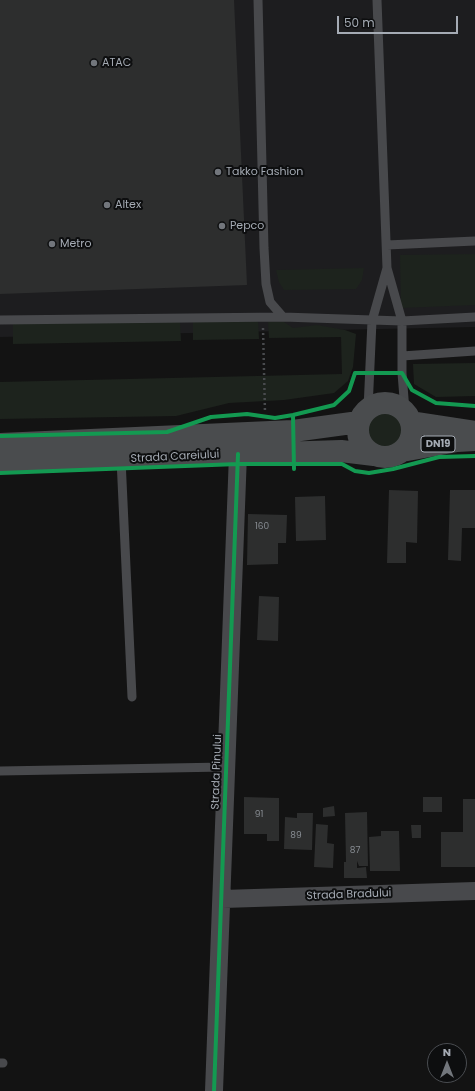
<!DOCTYPE html>
<html>
<head>
<meta charset="utf-8">
<style>
	body { margin:0 }
	#map { position:relative; width:475px; height:1091px; overflow:hidden; background:#131313; font-family:Poppins,sans-serif }
	canvas { display:block }
	.north { position:absolute; left:427px; top:1043px; width:40px; height:40px; box-sizing:border-box; background:#0d0e0f; border:1px solid #4a4d51; border-radius:50%; rotate:0deg; font-size:11px; font-weight:700; line-height:16px; text-align:center; color:#a5abb4 }
	.north::after { content:''; display:block; margin:auto; width:14px; height:18px; background:#72767c; clip-path:polygon(50% 0,100% 100%,50% 72%,0 100%) }
	.scale { position:absolute; left:337px; top:16px; width:121px; height:18px; box-sizing:border-box; border:2px solid #a5abb4; border-top:0; padding-left:5px; font-size:12px; line-height:14px; white-space:nowrap; color:#a5abb4; -webkit-text-stroke:3px #0d0e0f; paint-order:stroke }
</style>
</head>
<body>
<div id="map">
<canvas width="475" height="1091"></canvas>
<div class="north">N</div>
<div class="scale">50 m</div>
</div>
<script>
const g = document.querySelector('canvas').getContext('2d');
g.lineJoin = 'round';
function paint(path, color) { g.fillStyle = color; g.fill(path, 'evenodd'); }
const poly = rows => new Path2D(rows.map(r => 'M' + r).join(''));
function stroke(path, color, width, dash) { g.strokeStyle = color; g.lineWidth = width; g.lineCap = dash ? 'butt' : 'round'; g.setLineDash(dash || []); g.stroke(path); }
function label(font, color, halo, rows, align = 'center') {
  g.font = font + ' Poppins,sans-serif'; g.lineWidth = 4; g.setLineDash([]); g.textBaseline = 'middle'; g.strokeStyle = halo; g.fillStyle = color; for (const [text, x, y, turn = 0] of rows) {
    g.save(); g.translate(x, y); g.rotate((+turn || 0) * Math.PI / 180); g.textAlign = isNaN(turn) ? turn : align; if (halo) g.strokeText(text, 0, 0); g.fillText(text, 0, 0); g.restore();
  }
}
paint(poly([
	[0,0,475,0,475,327,0,337]
]), '#1d1d1f');
paint(poly([
	[475,254,475,305,401,308,400,255],
	[364,268,362,280,356,289,284,290,279,282,276,270],
	[258,320,259,339,193,340,193,322],
	[180,321,181,341,13,344,13,324],
	[268,322,284,322,293,328,317,325,345,330,356,334,353,367,348,381,334,393,284,400,229,403,176,416,0,419,0,382,342,374,341,337,269,338],
	[475,363,475,396,436,397,414,384,413,364],
	'365 430a21 21 0 1 1 42 0a21 21 0 1 1-42 0Z'
]), '#1d231d');
paint(poly([
	[0,0,234,0,247,285,0,294],
	[389,490,418,491,417,543,406,542,406,563,387,563],
	[450,490,475,490,475,528,462,528,461,561,448,560],
	[325,496,326,540,296,541,295,497],
	[248,514,287,515,286,543,278,543,278,564,247,565],
	[259,596,279,597,278,641,257,640],
	[244,797,279,798,279,841,267,841,267,834,244,834],
	[423,797,442,797,442,812,423,812],
	[463,799,475,799,475,867,441,867,441,832,463,832],
	[334,806,335,816,323,817,323,808],
	[367,812,368,866,359,866,357,861,357,868,366,867,367,878,344,878,344,862,346,862,345,813],
	[297,813,313,813,312,850,284,849,285,817,297,818],
	[316,824,328,825,327,843,334,844,333,868,314,867],
	[411,825,421,825,421,838,412,838],
	[381,831,399,831,400,871,370,871,369,837,381,836]
]), '#2d2e2e');
stroke(poly([
	[263,328,265,413]
]), '#494b4e', 2.5, [2, 3]);
stroke(poly([
	[258,0,264,248,266,284,270,302,283,317,402,321,475,317],
	[377,0,387,268,402,321,402,373,405,411],
	[387,245,475,241],
	[0,320,283,317],
	[402,356,475,351],
	[368,409,372,321,387,268],
	[121,459,132,697],
	[0,771,225,767],
	[0,1063,3,1063]
]), '#48494c', 9);
stroke(poly([
	[223,899,475,891],
	[214,1091,238,454]
]), '#48494c', 18);
stroke(poly([
	'358 430a27 27 0 1 1 54 0a27 27 0 1 1-54 0Z',
	[411,422,475,432],
	[0,444,293,431,359,422],
	[402,451,457,441,475,440],
	[0,462,341,451,374,455]
]), '#4a4c4e', 22);
stroke(poly([
	[293,415,294,469],
	[0,436,167,432,211,417,247,414,275,418,293,415,334,405,349,391,355,373,402,373,412,390,436,403,475,406],
	[0,473,238,464,342,464,355,471,369,473,393,469,439,457,475,456],
	[214,1091,238,454]
]), '#139951', 4);
for (const [x, y, r, color] of [
	[94,63,4,"#72767c"],
	[218,172,4,"#72767c"],
	[107,205,4,"#72767c"],
	[222,226,4,"#72767c"],
	[52,244,4,"#72767c"]
]) { const dot = new Path2D(); dot.arc(x, y, r, 0, 2 * Math.PI); g.fillStyle = color; g.fill(dot); stroke(dot, '#0d0e0f', 1.5); }
label('9px', '#878c92', null, [
	["160",262,527],
	["91",259,815],
	["89",296,836],
	["87",355,851]
]);
for (const [x, y, w] of [
	[438,444,34]
]) { const box = new Path2D(); box.roundRect(x - w / 2, y - 8, w, 16, 3); g.fillStyle = '#0d0e0f'; g.fill(box); stroke(box, '#a5abb4', 1); }
label('bold 10px', '#a5abb4', null, [
	["DN19",438,444]
]);
label('11px', '#a5abb4', '#0d0e0f', [
	["ATAC",102,63],
	["Takko Fashion",226,172],
	["Altex",115,205],
	["Pepco",230,226],
	["Metro",60,244]
], 'left');
label('11px', '#a5abb4', '#0d0e0f', [
	["Strada Careiului",175,457,-3],
	["Strada Pinului",217,772,-88],
	["Strada Bradului",349,895,-2]
]);
</script>
</body>
</html>
